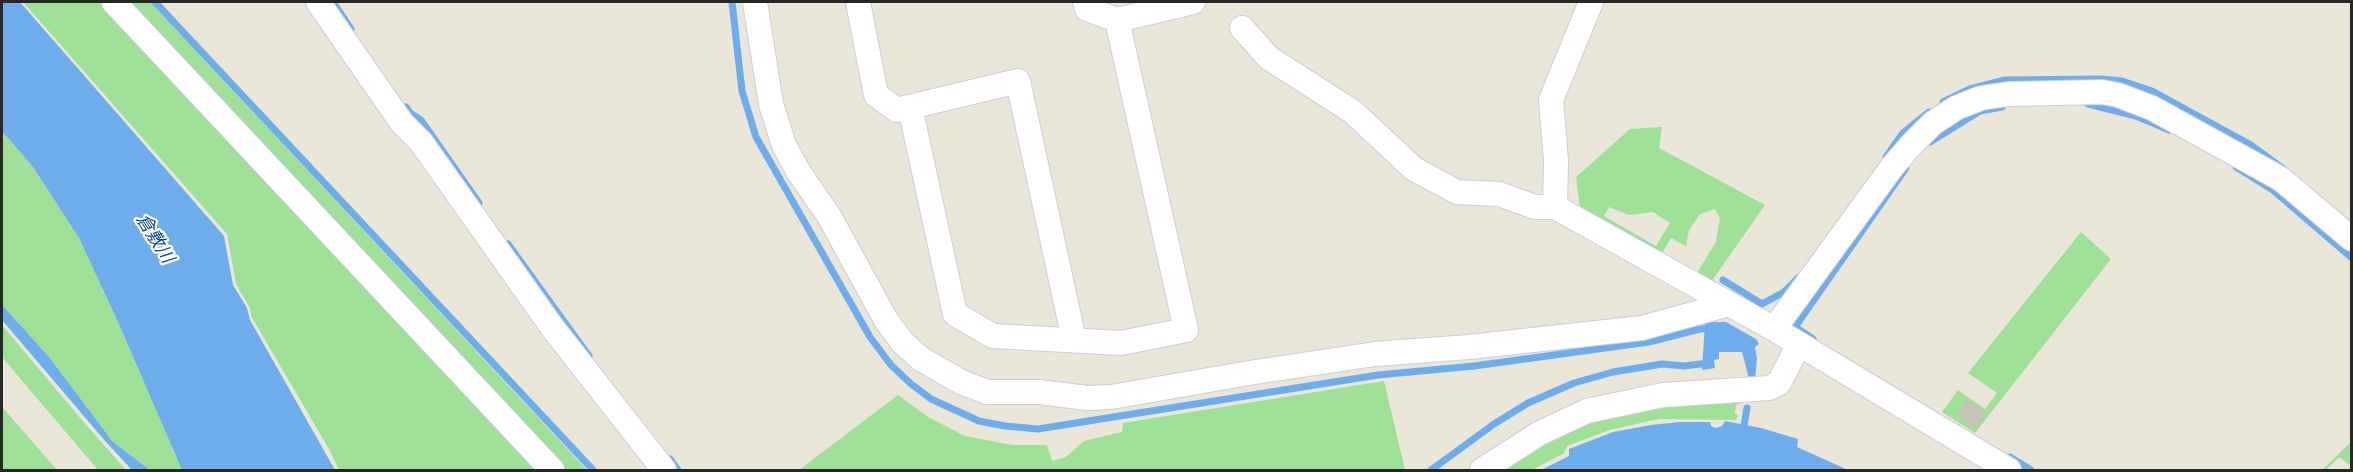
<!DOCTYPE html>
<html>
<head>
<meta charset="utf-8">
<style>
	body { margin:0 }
	#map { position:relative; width:2353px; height:472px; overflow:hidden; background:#eae6d8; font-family:Roboto,sans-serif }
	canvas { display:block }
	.frame { position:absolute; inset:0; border:3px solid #272727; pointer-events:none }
</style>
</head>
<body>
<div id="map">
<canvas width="2353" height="472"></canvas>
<div class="frame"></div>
</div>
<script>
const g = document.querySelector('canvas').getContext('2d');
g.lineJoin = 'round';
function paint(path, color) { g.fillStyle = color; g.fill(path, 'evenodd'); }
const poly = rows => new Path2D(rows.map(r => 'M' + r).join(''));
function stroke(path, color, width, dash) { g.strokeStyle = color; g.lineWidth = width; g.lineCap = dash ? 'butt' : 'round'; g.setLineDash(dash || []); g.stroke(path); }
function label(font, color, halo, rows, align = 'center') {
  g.font = font + ' Roboto,"Noto Sans JP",sans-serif'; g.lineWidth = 4.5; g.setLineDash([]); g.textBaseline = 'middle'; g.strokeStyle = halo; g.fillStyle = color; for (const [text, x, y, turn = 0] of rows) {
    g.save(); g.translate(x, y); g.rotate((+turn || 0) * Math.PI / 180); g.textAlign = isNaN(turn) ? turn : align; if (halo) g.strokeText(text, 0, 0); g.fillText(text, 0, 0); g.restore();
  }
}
paint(poly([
	[23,2,102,2,391,306,543,470,339,470,329,449,251,316,250,308,236,284,227,234],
	[121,2,150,2,587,470,559,470],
	[1662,127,1659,148,1765,205,1711,282,1697,273,1716,242,1720,218,1715,209,1700,214,1689,230,1686,246,1671,238,1662,253,1580,208,1576,177,1630,129],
	[1609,207,1629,215,1653,212,1670,223,1656,246,1604,216],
	[2,131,33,167,79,238,118,322,182,470,150,470,113,442,49,357,2,305],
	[2081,232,2111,259,1975,433,1942,412,1958,390,1985,409,1997,393,1968,373],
	[1967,401,1985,413,1975,428,1957,415],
	[2,325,81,419,126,470,98,470,2,357],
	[1384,381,1405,470,799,470,898,395,928,417,965,436,1012,445,1047,445,1052,461,1066,457,1084,441,1122,432,1123,423],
	[1741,395,1741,402,1736,405,1735,413,1738,416,1736,420,1658,419,1610,430,1567,446,1564,453,1532,470,1489,470,1588,415],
	[2,407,57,470,2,470],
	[2351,442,2351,466,2339,457,2326,470,2322,470]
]), '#9ee095');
paint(poly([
	[2,2,20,2,224,236,233,285,247,308,250,320,335,470,182,470,118,322,79,238,33,167,2,131],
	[2,305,49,357,113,442,150,470,132,470,106,442,2,320],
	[1711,322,1726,322,1756,339,1759,344,1755,347,1757,358,1755,380,1749,379,1742,352,1719,352,1719,359,1714,360,1715,368,1702,370,1705,323],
	[1725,421,1761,428,1798,439,1797,447,1848,470,1541,470,1569,456,1569,449,1613,432,1651,425,1680,422,1710,422,1711,426,1716,428,1722,426]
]), '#6dadeb');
stroke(poly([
	[155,2,593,470],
	[333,2,351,29],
	[732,2,742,91,756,137,870,337,891,365,910,383,931,399,979,421,1005,426,1038,429,1378,375,1474,366,1649,342,1700,329,1713,328],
	[1943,102,1970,89,2005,80,2102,79,2122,81,2152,91,2251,145,2285,170],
	[2088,104,2136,116,2169,130],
	[406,107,410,113,421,120,479,203],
	[1930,142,1980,111,2002,107],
	[1886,157,1903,133,1929,112],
	[2236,167,2273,190,2352,258],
	[508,244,589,356],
	[1723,280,1762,304,1784,292,1798,278],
	[1795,327,1813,339],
	[1792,328,1795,327,1906,168],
	[1743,432,1747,408],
	[2010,457,2031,470],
	[670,459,678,470],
	[1431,470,1494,424,1528,403,1574,383,1613,372,1662,364,1684,366,1709,363]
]), '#6dadeb', 7);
const building = poly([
	[1967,401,1985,413,1975,428,1957,415,1967,401]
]);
paint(building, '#c5c2b8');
stroke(building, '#c4c2b3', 1.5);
const street = poly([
	[114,2,552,470],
	[318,2,402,123,421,142,552,327,664,470],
	[755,2,771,104,784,145,798,171,829,216,886,320,903,343,921,359,961,382,987,392,1039,392,1087,398,1111,397,1255,372,1375,354,1469,347,1642,328,1729,304],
	[858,2,876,95,897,110,1018,81,1074,340],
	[1085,2,1087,9,1117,20,1193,2],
	[1242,28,1269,58,1353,112,1414,169,1457,192,1499,194,1535,207,1555,207,1774,329,2009,470],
	[910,107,955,314,993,336,1121,343,1186,330,1117,20],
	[1555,207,1556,161,1551,100,1591,2],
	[1774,329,1892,167,1912,144,1933,123,1956,108,1981,98,2008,94,2102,92,2118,95,2152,108,2281,179,2352,239],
	[1482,470,1540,433,1587,411,1663,395,1769,388,1779,383,1799,344]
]);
stroke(street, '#cecee0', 26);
stroke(street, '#fff', 24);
label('italic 18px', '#104992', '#fff', [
	["倉敷川",154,239,58]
]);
</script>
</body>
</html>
